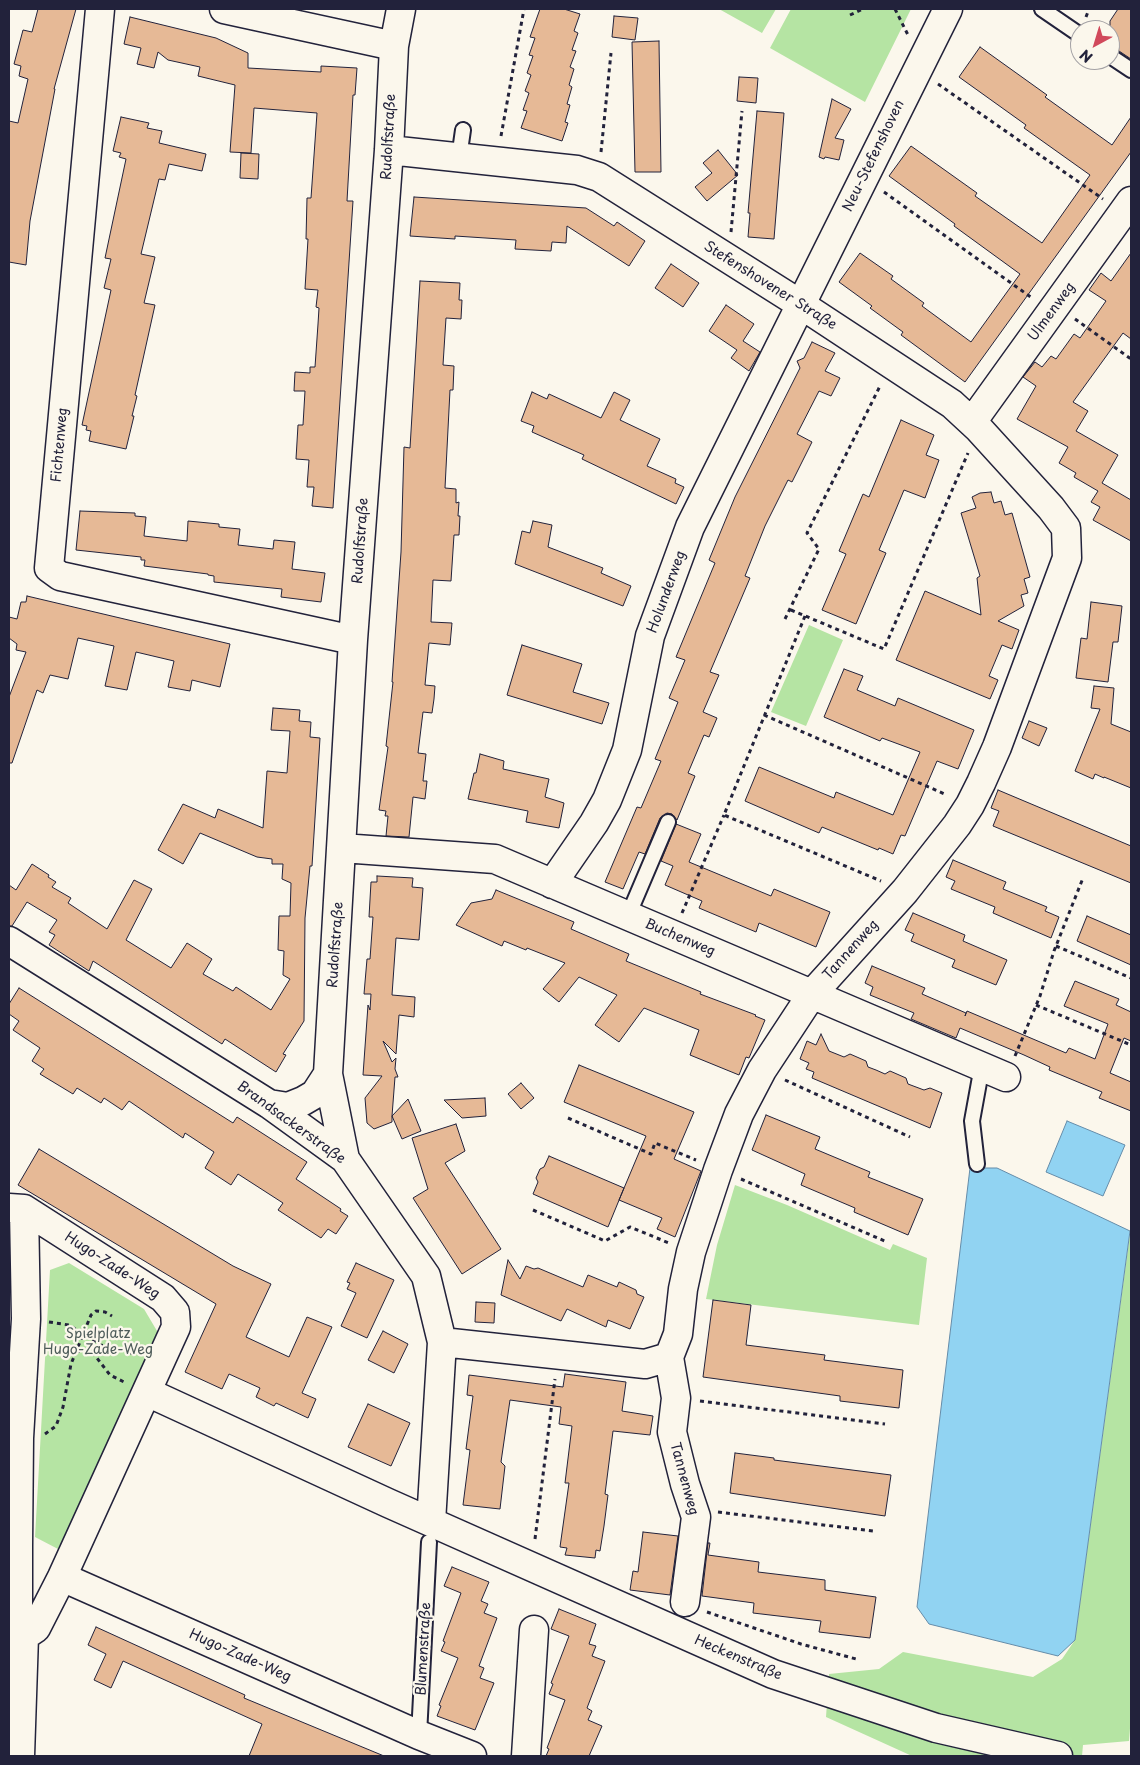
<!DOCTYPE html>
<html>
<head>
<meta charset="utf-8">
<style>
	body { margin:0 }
	#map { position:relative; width:1140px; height:1765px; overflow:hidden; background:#fbf7ec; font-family:"Playpen Sans",sans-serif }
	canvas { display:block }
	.frame { position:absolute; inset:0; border:10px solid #22223b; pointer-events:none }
	.north { position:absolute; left:1070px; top:20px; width:50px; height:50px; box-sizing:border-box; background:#fbf7ec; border:1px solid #a4a2a5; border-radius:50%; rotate:219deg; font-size:14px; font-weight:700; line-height:20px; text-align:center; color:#22223b }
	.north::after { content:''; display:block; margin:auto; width:18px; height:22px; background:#d1495b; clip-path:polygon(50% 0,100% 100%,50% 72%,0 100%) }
</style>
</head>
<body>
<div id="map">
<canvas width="1140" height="1765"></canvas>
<div class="frame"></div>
<div class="north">N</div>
</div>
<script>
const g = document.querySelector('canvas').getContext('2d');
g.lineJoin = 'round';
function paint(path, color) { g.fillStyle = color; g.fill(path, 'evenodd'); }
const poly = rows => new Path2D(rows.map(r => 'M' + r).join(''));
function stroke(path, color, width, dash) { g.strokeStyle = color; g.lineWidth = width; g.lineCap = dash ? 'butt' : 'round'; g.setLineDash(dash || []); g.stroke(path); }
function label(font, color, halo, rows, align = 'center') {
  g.font = font + ' "Playpen Sans",sans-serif'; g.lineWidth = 4.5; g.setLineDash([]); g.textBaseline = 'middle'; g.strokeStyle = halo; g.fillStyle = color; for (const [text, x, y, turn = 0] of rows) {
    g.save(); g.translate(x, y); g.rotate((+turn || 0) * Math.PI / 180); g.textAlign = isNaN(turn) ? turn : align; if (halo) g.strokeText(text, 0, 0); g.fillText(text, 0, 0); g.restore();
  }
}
paint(poly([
	[719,9,776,9,762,33],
	[791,9,911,9,865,102,770,48],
	[809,625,843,640,806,726,771,712],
	[735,1185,787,1205,890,1250,893,1244,927,1258,919,1325,706,1299,717,1245],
	[1131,1226,1131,1716,1129,1741,1083,1745,1082,1756,912,1756,826,1717,829,1674,879,1669,903,1652,1033,1677,1062,1659,1075,1640],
	[69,1263,144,1309,160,1336,58,1549,35,1537,50,1270]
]), '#b5e4a3');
const water = poly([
	[1067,1121,1125,1145,1103,1196,1046,1172,1067,1121],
	[970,1168,997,1168,1130,1231,1075,1640,1058,1656,929,1624,917,1607,970,1168]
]);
paint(water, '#91d3f2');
stroke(water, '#658ca9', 1);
const building = poly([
	[38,9,76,9,54,89,55,89,30,221,26,265,9,262,9,121,18,123,28,79,19,76,21,66,14,64,23,30,32,32,38,9],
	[540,9,564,9,580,14,574,31,578,33,572,50,576,51,570,67,574,69,569,85,572,87,567,104,570,105,565,122,568,123,562,141,521,128,527,111,523,110,529,93,525,91,531,75,527,73,533,56,529,55,535,38,530,37,540,9],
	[1118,9,1131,9,1131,59,1110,45,1110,21,1118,9],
	[614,16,638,18,635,40,612,37,614,16],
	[130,17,216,38,248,53,248,68,321,72,321,66,357,68,355,95,353,95,347,201,353,201,333,508,312,506,314,487,307,487,309,460,296,459,298,425,303,425,305,391,294,391,295,372,310,373,310,367,315,367,318,324,319,308,316,307,318,290,305,289,308,239,306,239,307,198,311,198,317,113,254,108,251,153,230,152,235,85,198,76,200,67,168,60,158,52,154,68,137,64,141,48,124,44,130,17],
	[659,41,661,172,635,172,632,42,659,41],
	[980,47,1047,95,1045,97,1112,145,1131,117,1131,152,965,382,901,335,903,332,870,308,872,306,839,282,860,253,893,276,891,279,924,303,922,306,971,342,1020,274,954,226,955,224,889,176,911,146,977,193,975,196,1042,243,1090,175,1024,128,1026,125,959,77,980,47],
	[739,77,758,78,756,103,737,101,739,77],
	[832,99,851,109,835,138,844,140,839,160,825,157,824,159,819,157,832,99],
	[757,111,784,113,774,239,748,237,750,213,748,213,757,111],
	[121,117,149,123,147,128,162,131,159,143,206,154,202,171,169,164,165,180,159,179,141,254,155,257,144,303,155,305,135,395,137,396,132,416,134,416,126,449,89,441,91,431,86,430,87,426,82,425,111,290,104,288,111,259,105,258,126,159,119,157,121,153,113,151,121,117],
	[718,150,738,175,707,201,695,187,712,173,703,163,718,150],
	[241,153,259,154,258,179,240,178,241,153],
	[414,197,586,208,614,226,617,222,645,241,629,266,567,226,566,243,552,242,551,251,515,249,516,240,455,236,455,239,410,236,414,197],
	[1131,253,1131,339,1123,333,1073,402,1088,411,1076,431,1118,455,1102,483,1131,500,1131,541,1093,520,1100,507,1091,502,1098,491,1074,477,1076,473,1059,463,1068,447,1017,419,1036,386,1023,377,1035,362,1042,367,1051,356,1056,359,1074,334,1080,338,1106,301,1089,290,1101,273,1111,281,1131,253],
	[671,264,699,283,683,307,655,288,671,264],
	[420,281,460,283,459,300,462,300,461,319,446,318,443,365,454,366,453,390,450,390,445,488,456,489,456,503,459,502,458,516,460,516,459,535,454,535,451,581,433,580,431,622,452,623,450,645,429,643,425,685,435,686,434,699,432,713,423,712,418,753,426,754,423,781,427,781,425,799,413,797,409,837,386,836,388,816,385,816,386,811,379,810,388,747,386,746,393,682,392,682,401,552,404,447,410,448,420,281],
	[726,305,754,324,743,341,760,352,749,371,731,358,737,350,709,331,726,305],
	[812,342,835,353,825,371,840,378,831,396,819,391,797,434,812,442,792,482,788,480,765,526,745,576,750,578,710,672,719,675,703,712,717,718,709,737,704,735,688,773,695,776,677,820,672,814,667,813,660,818,645,854,639,852,623,889,605,882,637,807,641,808,661,761,655,759,678,702,669,698,685,660,676,657,715,563,709,560,735,497,800,368,797,361,804,358,812,342],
	[532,392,547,399,549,394,601,418,614,392,630,400,620,420,660,439,647,466,676,479,675,483,684,487,676,504,582,459,584,455,532,432,534,426,521,421,532,392],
	[901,420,934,435,926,455,939,460,925,498,904,490,879,550,886,553,856,624,822,610,846,554,839,551,863,494,869,497,901,420],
	[991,492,994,503,1001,501,1005,515,1012,513,1030,577,1024,579,1028,593,1021,595,1024,606,998,621,1019,630,1012,649,1002,645,989,676,998,680,990,699,896,660,925,591,981,615,977,578,980,576,961,513,976,508,972,497,980,493,991,492],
	[80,511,135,513,135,516,146,517,144,536,187,541,188,521,219,524,219,527,240,529,238,545,273,549,274,540,295,542,292,569,325,573,321,602,281,597,282,589,214,582,214,576,208,575,208,574,144,566,145,560,141,560,141,557,76,550,80,511],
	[533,521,552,525,548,547,603,568,601,573,631,586,623,606,515,564,522,531,530,533,533,521],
	[27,596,230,644,220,687,192,680,190,691,168,687,174,661,136,652,127,690,105,686,114,646,78,638,68,679,50,675,43,693,37,690,12,763,9,763,9,697,26,652,16,650,17,644,9,638,9,617,17,619,21,602,26,602,27,596],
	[1091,602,1122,606,1118,642,1113,642,1108,682,1076,678,1081,638,1087,639,1091,602],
	[522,645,582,664,573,692,609,703,602,724,507,695,522,645],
	[844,669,863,676,857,690,895,706,898,698,974,730,958,769,937,761,905,836,901,835,893,854,879,848,878,850,822,827,819,833,745,801,759,767,834,798,836,792,893,815,920,752,882,738,880,741,824,717,844,669],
	[1094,686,1114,688,1111,724,1131,732,1131,788,1104,777,1104,778,1095,774,1093,779,1075,771,1100,709,1091,708,1094,686],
	[273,708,300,710,299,721,311,722,310,737,320,738,312,866,310,866,305,918,304,1021,283,1054,286,1055,276,1072,225,1039,222,1044,93,961,89,971,49,945,55,935,49,932,57,920,27,902,12,926,9,926,9,885,16,890,32,864,49,875,48,877,56,882,52,887,71,898,68,903,107,929,134,880,152,889,126,940,171,968,187,943,212,959,203,974,233,991,236,987,271,1010,290,979,283,975,284,951,278,950,279,916,290,916,291,883,282,879,283,864,272,864,272,859,257,857,200,833,183,864,158,850,183,804,215,818,218,809,263,828,267,771,287,773,290,731,271,730,273,708],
	[1029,721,1047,728,1039,746,1022,738,1029,721],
	[480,754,504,761,503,769,549,779,545,797,564,803,559,828,526,822,528,811,468,799,474,773,476,773,480,754],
	[998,790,1131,846,1131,883,993,826,999,811,991,808,998,790],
	[676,824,701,834,689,862,771,896,774,889,830,912,816,947,759,923,756,932,699,908,702,901,665,885,673,866,661,861,676,824],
	[953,860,1006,882,1003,889,1047,907,1045,911,1059,917,1051,938,993,913,995,907,951,889,955,881,946,877,953,860],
	[377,876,413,878,412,887,423,888,419,940,396,938,392,995,415,997,414,1017,399,1015,396,1054,383,1041,392,1062,396,1058,395,1069,398,1077,395,1077,392,1116,408,1099,421,1131,402,1139,392,1116,392,1122,374,1129,367,1123,365,1098,382,1076,363,1075,368,1005,370,1010,371,994,364,994,367,959,370,959,373,917,369,917,371,882,377,882,377,876],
	[496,890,574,922,571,929,629,954,626,961,701,992,700,994,756,1015,755,1016,765,1020,749,1058,746,1057,739,1075,690,1055,699,1030,644,1008,619,1042,595,1025,617,995,579,977,559,1002,543,989,565,963,527,948,526,950,504,941,502,946,456,925,471,903,492,899,496,890],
	[913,913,965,935,963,941,1007,960,996,985,952,967,955,960,911,941,914,934,905,930,913,913],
	[1087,916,1131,935,1131,965,1077,941,1087,916],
	[872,966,925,988,922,994,966,1013,965,1016,967,1011,1066,1053,1069,1048,1095,1059,1108,1024,1064,1006,1075,981,1119,999,1116,1005,1131,1012,1131,1041,1124,1038,1110,1073,1131,1082,1131,1111,1099,1098,1102,1092,1049,1070,1050,1067,1024,1055,960,1028,956,1038,911,1019,914,1013,870,995,873,987,865,983,872,966],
	[19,988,233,1123,237,1117,307,1162,296,1179,341,1209,340,1211,348,1216,336,1234,328,1229,321,1238,278,1210,283,1203,238,1174,231,1185,205,1168,214,1152,185,1133,183,1138,129,1101,122,1110,104,1098,101,1103,77,1088,73,1094,40,1074,44,1069,32,1061,40,1048,13,1030,19,1021,9,1014,9,1004,19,988],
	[821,1034,829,1051,844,1057,850,1054,866,1061,868,1067,876,1070,885,1074,890,1071,906,1078,908,1084,924,1090,930,1088,942,1093,930,1128,812,1078,814,1072,806,1069,809,1063,800,1059,807,1041,816,1045,821,1034],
	[579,1065,694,1112,674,1159,701,1171,675,1237,657,1229,662,1218,619,1200,646,1136,564,1102,579,1065],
	[521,1083,534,1098,521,1109,508,1094,521,1083],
	[485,1098,486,1116,462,1118,444,1100,485,1098],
	[766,1115,820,1137,815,1149,870,1172,868,1177,923,1199,908,1235,854,1212,855,1208,801,1185,805,1174,752,1150,766,1115],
	[456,1124,465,1151,445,1163,501,1249,462,1274,413,1198,428,1189,412,1138,456,1124],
	[39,1149,233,1266,271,1284,246,1337,289,1357,307,1317,332,1327,302,1393,316,1399,308,1418,276,1403,274,1406,256,1397,260,1388,229,1374,222,1389,185,1372,216,1304,18,1185,39,1149],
	[549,1156,624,1188,608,1227,533,1194,538,1182,536,1178,540,1169,544,1167,549,1156],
	[508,1260,520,1279,526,1266,534,1269,538,1268,583,1287,588,1275,617,1287,619,1282,636,1290,637,1294,644,1297,630,1329,608,1320,606,1327,567,1309,561,1321,501,1295,508,1260],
	[356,1263,394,1280,367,1338,341,1326,356,1293,347,1289,350,1283,347,1282,356,1263],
	[713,1300,751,1305,746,1345,825,1355,824,1360,903,1370,899,1408,840,1401,840,1396,703,1377,713,1300],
	[476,1302,495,1303,494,1323,475,1322,476,1302],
	[383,1331,408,1344,394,1373,368,1360,383,1331],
	[565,1374,626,1382,622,1411,653,1416,650,1435,613,1431,605,1494,608,1495,604,1526,600,1551,596,1550,595,1558,565,1555,567,1548,560,1547,569,1483,565,1483,572,1426,559,1424,561,1407,510,1400,501,1462,505,1466,500,1509,463,1505,470,1450,466,1449,473,1396,467,1395,469,1375,563,1387,565,1374],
	[368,1404,410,1423,391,1466,348,1447,368,1404],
	[735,1453,774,1458,774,1460,891,1475,885,1516,730,1493,735,1453],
	[643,1532,678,1536,670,1595,630,1590,633,1571,638,1572,643,1532],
	[708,1543,710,1543,708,1555,759,1562,758,1572,825,1580,825,1590,876,1597,870,1638,819,1632,821,1621,753,1613,754,1603,702,1596,708,1543],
	[452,1567,489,1582,481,1601,488,1604,484,1613,497,1618,479,1666,484,1668,480,1678,494,1683,475,1730,437,1716,441,1706,439,1705,458,1658,441,1651,445,1642,443,1641,461,1593,444,1586,452,1567],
	[559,1609,596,1624,589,1644,596,1646,592,1656,605,1661,587,1708,592,1711,588,1720,602,1726,589,1756,546,1756,549,1749,547,1748,565,1700,549,1694,553,1684,551,1683,569,1636,551,1629,559,1609],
	[96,1627,245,1695,244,1698,384,1756,249,1756,262,1724,123,1661,111,1688,94,1680,106,1654,88,1645,96,1627]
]);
paint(building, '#e6b996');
stroke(building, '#22223b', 1);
const service = poly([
	[1042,9,1080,35],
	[1110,56,1131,70],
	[459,158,463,130],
	[628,916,668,822],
	[977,1164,972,1121,982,1066],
	[419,1735,429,1542]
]);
const minor = poly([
	[100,9,49,568,60,576,353,640],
	[224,9,394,46],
	[389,150,577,170,599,177,800,304,952,404,979,429,1051,508,1066,528,1067,558,997,747,981,783,970,805,957,825,905,891,812,994,762,1070,739,1114,718,1170,691,1252,683,1289,678,1334,669,1357,645,1364,442,1342],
	[972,422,1131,201],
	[342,848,495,859,1006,1077],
	[552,884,594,823,607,800,627,750,650,636,690,527,948,9],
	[9,941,269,1104,345,1159,426,1276,442,1342,431,1522],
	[269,1104,288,1107,303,1101,315,1094,328,1074],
	[345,1159,328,1074,353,640,389,150,394,46,401,9],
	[9,1208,24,1209,163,1298,175,1312,176,1327,62,1577,36,1628,24,1636],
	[669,1357,676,1398,672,1432,685,1484,696,1517,685,1602],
	[147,1392,388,1503,773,1674,936,1728,1058,1756],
	[62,1577,419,1735,472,1756],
	[20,1756,24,1636,18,1620,18,1546,19,1438,26,1319,24,1209],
	[526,1756,534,1630]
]);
stroke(service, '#22223b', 18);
stroke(minor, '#22223b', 31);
stroke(poly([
	[895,9,908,35],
	[850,15,863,9],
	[1086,17,1089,9],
	[938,84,1103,199],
	[501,136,524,9],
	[601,152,611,53],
	[884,192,1032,298],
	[731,232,742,111],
	[1075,319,1131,359],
	[791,610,884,649,968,453],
	[805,616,724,815,881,881],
	[785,619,819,549,807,533,880,386],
	[764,715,947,795],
	[682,913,724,815],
	[1056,946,1131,978],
	[1036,1005,1131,1045],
	[1015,1056,1040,996,1054,951,1083,878],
	[785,1080,910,1137],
	[568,1118,651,1154,655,1143,696,1160],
	[741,1179,887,1242],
	[533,1210,605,1241,630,1227,669,1243],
	[49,1322,69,1325,100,1345,125,1350,137,1356],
	[76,1351,93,1353,110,1375,124,1382],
	[93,1353,100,1345],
	[700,1401,885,1424],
	[45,1434,56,1426,63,1407,71,1364,91,1315,96,1311,105,1312,112,1316],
	[718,1512,873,1531],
	[535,1539,555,1379],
	[707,1612,801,1644,856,1659]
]), '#22223b', 3, [4, 4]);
stroke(service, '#fbf7ec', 14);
stroke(minor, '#fbf7ec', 28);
label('14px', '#22223b', '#fbf7ec', [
	["Rudolfstraße",389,137,-87],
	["Neu-Stefenshoven",874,156,-64],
	["Stefenshovener Straße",770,286,32],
	["Ulmenweg",1052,312,-54],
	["Fichtenweg",60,445,-85],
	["Rudolfstraße",361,541,-86],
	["Holunderweg",667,592,-70],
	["Buchenweg",680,938,23],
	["Rudolfstraße",336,945,-86],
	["Tannenweg",851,950,-48],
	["Brandsackerstraße",291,1123,36],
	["Hugo-Zade-Weg",112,1266,33],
	["Tannenweg",684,1479,75],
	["Blumenstraße",424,1649,-87],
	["Hugo-Zade-Weg",240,1656,24],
	["Heckenstraße",738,1658,23]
]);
label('14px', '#4e5c5a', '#fbf7ec', [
	["Spielplatz",98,1334],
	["Hugo-Zade-Weg",98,1350]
]);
</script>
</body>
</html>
